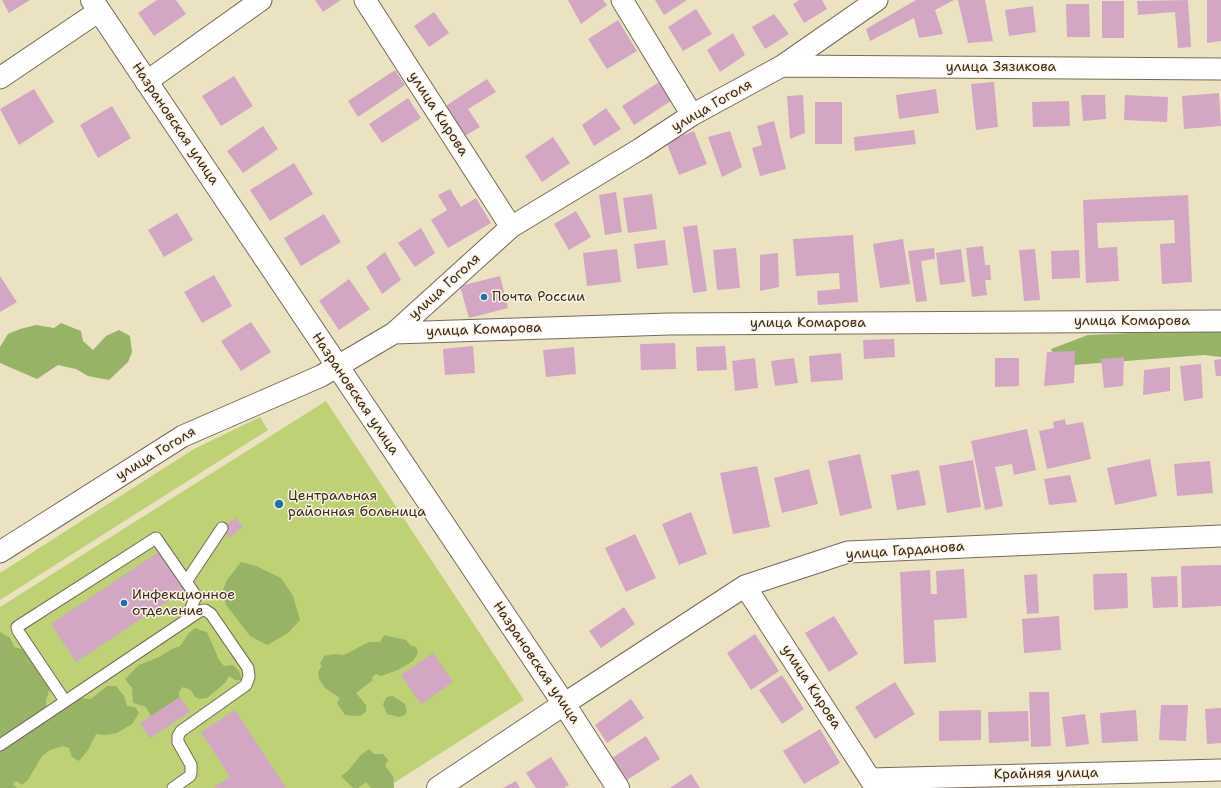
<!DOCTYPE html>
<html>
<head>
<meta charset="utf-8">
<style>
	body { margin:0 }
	canvas { display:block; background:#eae2c1 }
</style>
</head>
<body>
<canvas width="1221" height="788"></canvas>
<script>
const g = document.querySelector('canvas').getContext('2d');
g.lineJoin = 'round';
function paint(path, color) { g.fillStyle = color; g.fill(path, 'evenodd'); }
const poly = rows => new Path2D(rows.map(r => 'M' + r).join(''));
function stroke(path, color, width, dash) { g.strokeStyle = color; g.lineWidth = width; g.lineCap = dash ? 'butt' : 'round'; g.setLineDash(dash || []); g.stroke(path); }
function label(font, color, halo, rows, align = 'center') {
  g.font = font + ' "Shantell Sans",sans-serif'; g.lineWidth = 3; g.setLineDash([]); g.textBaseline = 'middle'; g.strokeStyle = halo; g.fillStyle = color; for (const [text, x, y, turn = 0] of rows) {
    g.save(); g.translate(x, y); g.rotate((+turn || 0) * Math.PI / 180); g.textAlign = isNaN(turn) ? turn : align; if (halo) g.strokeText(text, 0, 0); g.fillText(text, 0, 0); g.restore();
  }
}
paint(poly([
	[326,401,524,700,386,788,0,788,0,607],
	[260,417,268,430,0,600,0,573,194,449]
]), '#bed175');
paint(poly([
	[61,323,81,331,83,341,93,350,106,336,119,330,130,336,132,352,128,362,109,380,88,376,76,369,58,365,37,379,0,363,0,347,8,334,20,329,36,325,54,328],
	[1221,329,1221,357,1204,355,1060,366,1051,349,1088,335],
	[241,562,256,566,281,578,293,596,300,620,288,633,267,645,250,636,226,605,223,590,227,580],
	[195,628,207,632,219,660,224,666,233,665,239,671,242,680,235,680,229,676,225,683,207,698,199,699,195,697,191,690,183,687,179,692,180,704,153,720,146,707,133,703,132,688,125,679,139,665,159,657,172,649,180,646,189,633],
	[0,632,10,638,14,647,25,650,56,685,49,691,46,700,46,709,78,698,91,699,107,686,116,686,124,696,127,706,135,707,139,713,132,724,117,733,106,735,96,734,88,750,79,761,72,757,69,748,63,746,50,750,42,756,28,780,22,785,16,781,13,784,17,788,0,788],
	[384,635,406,640,410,645,416,647,418,653,413,661,398,670,381,676,376,674,372,677,373,680,356,693,366,705,366,712,360,716,345,715,337,703,340,698,325,688,319,679,318,672,322,666,320,664,324,656,334,654,344,655,369,642,380,642],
	[393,696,405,704,407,710,405,715,399,717,387,714,383,704,387,697],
	[369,749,374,754,383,754,388,760,385,766,393,776,394,788,371,788,366,782,358,788,353,788,341,776,348,771,361,755]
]), '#96b366');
paint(poly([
	[2,0,30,0,9,13],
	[157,0,176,0,186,14,154,36,138,13],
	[315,0,341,0,323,12],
	[568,0,603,0,607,5,581,24],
	[655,0,687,0,664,15],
	[799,0,822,0,827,9,804,23,793,4],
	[916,0,954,0,935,10,943,34,919,38,914,18,870,41,866,29],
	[958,0,985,0,993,41,968,43],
	[1188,0,1191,47,1178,48,1175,12,1138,15,1137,1],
	[1207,0,1221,0,1221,41,1207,43],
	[1102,1,1124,1,1124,38,1102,38],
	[1066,4,1089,4,1090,37,1067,37],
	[1033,6,1036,32,1009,36,1005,10],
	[696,9,712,34,683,51,668,27],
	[434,12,449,33,429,47,414,26],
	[774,14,789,34,765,49,752,27],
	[618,20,637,51,607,69,588,39],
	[733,33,745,55,720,72,707,50],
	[395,70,405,85,358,117,348,101],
	[234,76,253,106,221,126,202,96],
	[487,79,496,92,468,109,480,127,463,137,444,107],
	[659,82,671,101,634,125,622,106],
	[994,82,998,127,976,130,971,84],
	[34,89,54,122,19,145,0,109],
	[936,89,939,113,899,119,896,95],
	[1219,93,1221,126,1184,129,1182,96],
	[803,95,805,133,790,139,787,96],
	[1081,95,1105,95,1106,119,1083,121],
	[1125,95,1168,97,1167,122,1124,120],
	[408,98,421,118,382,143,369,124],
	[1069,101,1070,126,1033,127,1032,102],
	[815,102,842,102,842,144,815,144],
	[112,106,131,138,98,158,80,125],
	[606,108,621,129,594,146,582,125],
	[774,121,786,169,760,176,752,148,762,145,757,126],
	[263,126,278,149,243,173,227,151],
	[914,130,916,144,855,151,854,137],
	[694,131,707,164,679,175,666,142],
	[730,131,742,167,722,177,708,137],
	[553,137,570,163,542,182,525,156],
	[294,163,313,194,270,221,250,190],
	[450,189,461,207,476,198,491,223,448,248,431,220,447,210,438,195],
	[616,192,622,232,605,235,599,195],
	[652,194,657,229,628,233,623,198],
	[1188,195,1192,282,1162,284,1160,244,1175,243,1174,220,1097,223,1098,248,1117,247,1119,281,1086,283,1083,200],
	[576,211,591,237,569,250,554,224],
	[177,213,193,240,164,257,148,230],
	[324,214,341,242,301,266,284,238],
	[697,225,707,291,693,293,683,227],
	[421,228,435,253,415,267,398,243],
	[853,235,858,302,818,305,817,291,840,289,839,273,796,276,793,239],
	[903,239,910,284,880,288,873,244],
	[665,240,668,265,637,269,634,244],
	[983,246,985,265,990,265,991,280,985,280,987,295,972,297,966,248],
	[736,248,740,288,717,290,713,250],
	[934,248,935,259,921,261,927,301,916,302,908,251],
	[617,249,621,282,587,286,583,253],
	[961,249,965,282,940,285,936,253],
	[1035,249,1040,300,1024,301,1019,250],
	[1079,250,1080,278,1052,279,1051,251],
	[385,252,401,280,382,294,366,267],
	[778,253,779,287,760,291,760,255],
	[214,275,232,306,202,323,184,292],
	[0,276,17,302,0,312],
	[500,276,508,308,469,318,460,286],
	[349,279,370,309,339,330,319,301],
	[251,322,271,352,241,371,221,341],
	[894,339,895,357,864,359,863,340],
	[675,343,676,369,641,370,640,344],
	[473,346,475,373,445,375,443,349],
	[725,346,727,370,697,371,696,347],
	[574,347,576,374,546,377,543,350],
	[1075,351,1074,383,1044,386,1047,352],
	[841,353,843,380,811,382,809,356],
	[1124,357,1123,386,1104,388,1101,359],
	[755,358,758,388,735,391,732,361],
	[794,358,798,383,775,386,771,361],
	[995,358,1019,358,1019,386,995,387],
	[1221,359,1221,376,1216,376,1214,360],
	[1201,364,1203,398,1184,401,1180,366],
	[1170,367,1170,391,1143,395,1144,370],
	[1065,419,1066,425,1083,422,1091,459,1047,469,1039,431,1054,428,1053,422],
	[1027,429,1036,470,1014,475,1012,464,995,467,1003,506,985,510,971,441],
	[860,454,872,508,840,516,828,461],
	[1150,459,1157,496,1115,505,1107,468],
	[973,460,981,507,947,513,939,466],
	[1210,461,1213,493,1177,496,1174,464],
	[757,466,770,527,733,534,720,473],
	[809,469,818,504,782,513,774,478],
	[919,470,926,505,897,510,891,475],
	[1070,475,1077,502,1049,505,1044,479],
	[691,512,707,554,679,565,662,524],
	[236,518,243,527,229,538,222,528],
	[635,534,656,578,626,592,605,548],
	[160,551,186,589,76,662,51,624],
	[1221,565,1221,606,1182,608,1181,566],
	[964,569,967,618,934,620,936,662,904,664,900,572,930,570,931,594,937,594,936,571],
	[1127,573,1128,608,1094,610,1093,574],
	[1037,574,1039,613,1027,614,1024,575],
	[1177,576,1178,607,1153,608,1151,577],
	[624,607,635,624,601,648,589,631],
	[834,616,858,654,829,672,805,633],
	[1059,616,1061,650,1024,653,1022,619],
	[755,634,779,671,751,690,727,653],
	[433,653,453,682,421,704,401,675],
	[782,675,804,709,782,724,759,690],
	[895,682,915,714,875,739,855,707],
	[1029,692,1049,692,1051,746,1031,747],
	[180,697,190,712,150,738,140,723],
	[631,699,644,718,607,743,595,725],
	[1161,705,1188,705,1186,741,1159,740],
	[1221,708,1221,743,1207,744,1205,709],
	[235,710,286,788,213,788,230,777,201,732],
	[981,710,981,740,939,741,939,711],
	[1136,710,1138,741,1102,743,1100,713],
	[1028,711,1029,741,989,743,988,712],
	[1085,714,1089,744,1066,747,1062,717],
	[820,729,840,763,804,784,783,751],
	[646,736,660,759,627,780,612,758],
	[551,757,569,785,564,788,536,788,526,773],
	[691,774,700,788,670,788],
	[516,781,520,788,503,788]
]), '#d3a7c4');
const service = poly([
	[186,582,222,528],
	[65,701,18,631,17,627,20,625,156,538,196,596,186,620],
	[0,745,200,611,205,610,211,614,248,668,249,677,246,685,181,731,178,736,178,742,191,765,191,773,190,776,173,788]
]);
const minor = poly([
	[365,0,511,227],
	[622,0,692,115],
	[782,66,1221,69],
	[0,78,99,11],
	[146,82,261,0],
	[394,333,669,324,1221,321],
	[0,552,183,436,321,376,394,333,511,227,640,149,692,115,782,66,877,0],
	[745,586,876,788],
	[564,704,745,586,848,552,1221,536],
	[870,779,1221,770]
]);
const tertiary = poly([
	[92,0,564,704,618,788],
	[438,788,564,704]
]);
stroke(service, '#786a57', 13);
stroke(minor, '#786a57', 23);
stroke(tertiary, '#786a57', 24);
stroke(service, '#fff', 11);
stroke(minor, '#fff', 21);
stroke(tertiary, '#fff', 22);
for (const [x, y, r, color] of [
	[484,297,4,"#1f6fb2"],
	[279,504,5,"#1f6fb2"],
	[124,603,4,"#1f6fb2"]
]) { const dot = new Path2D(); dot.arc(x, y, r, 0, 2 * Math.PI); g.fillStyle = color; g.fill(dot); stroke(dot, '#fcf5e5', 1.5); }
label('14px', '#3b2a1e', '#fcf5e5', [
	["улица Зязикова",1001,67],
	["улица Гоголя",712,106,-30],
	["улица Кирова",438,114,57],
	["Назрановская улица",175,124,56],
	["улица Гоголя",445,287,-42],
	["улица Комарова",1132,321],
	["улица Комарова",808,323],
	["улица Комарова",484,330,-2],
	["Назрановская улица",355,394,56],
	["улица Гоголя",156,454,-31],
	["улица Гарданова",905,551,-4],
	["Назрановская улица",536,663,56],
	["улица Кирова",811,687,57],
	["Крайняя улица",1046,774,-1]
]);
label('14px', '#3b2a1e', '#fcf5e5', [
	["Почта России",492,297],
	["Центральная",288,496],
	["районная больница",288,512],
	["Инфекционное",132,595],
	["отделение",132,611]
], 'left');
</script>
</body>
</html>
